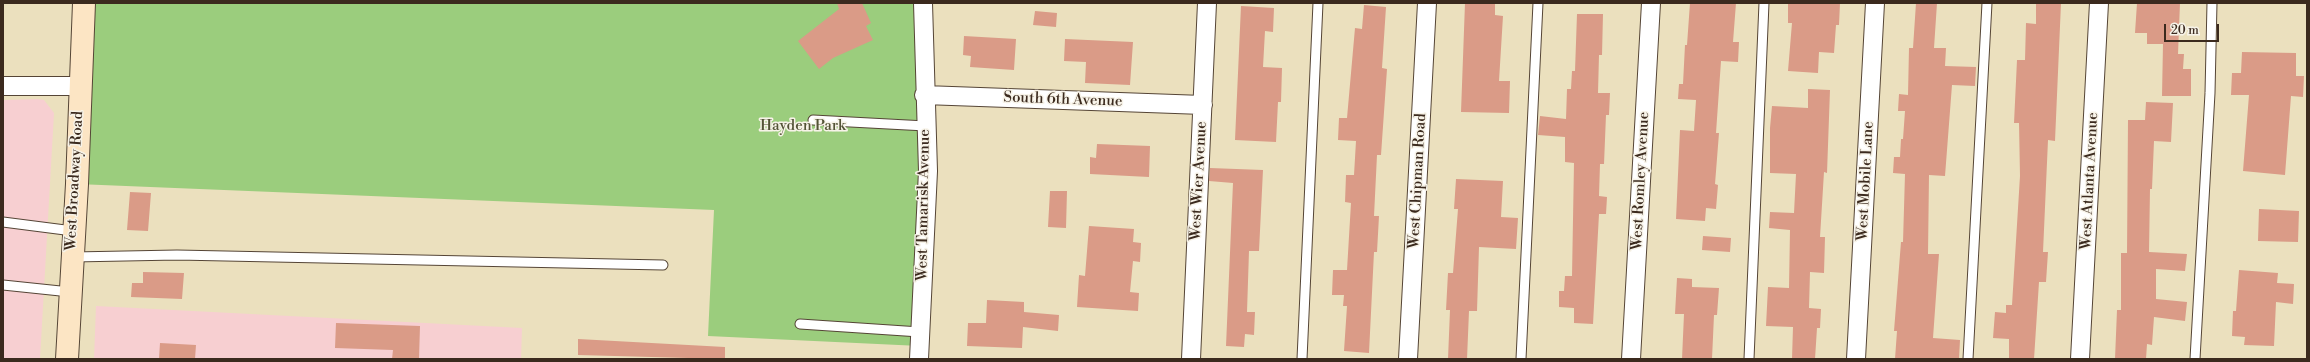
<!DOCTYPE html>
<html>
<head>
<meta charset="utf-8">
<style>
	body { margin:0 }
	#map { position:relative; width:2310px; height:362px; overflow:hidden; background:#ebe0be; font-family:"Libre Bodoni",serif }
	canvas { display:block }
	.frame { position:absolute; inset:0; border:4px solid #3b2a1e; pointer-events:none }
	.scale { position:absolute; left:2164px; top:24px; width:55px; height:18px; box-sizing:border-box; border:2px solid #3b2a1e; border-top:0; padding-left:5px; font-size:12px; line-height:14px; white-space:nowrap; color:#3b2a1e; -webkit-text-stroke:3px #f7f3e8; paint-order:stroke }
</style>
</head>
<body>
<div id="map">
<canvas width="2310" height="362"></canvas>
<div class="frame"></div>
<div class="scale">20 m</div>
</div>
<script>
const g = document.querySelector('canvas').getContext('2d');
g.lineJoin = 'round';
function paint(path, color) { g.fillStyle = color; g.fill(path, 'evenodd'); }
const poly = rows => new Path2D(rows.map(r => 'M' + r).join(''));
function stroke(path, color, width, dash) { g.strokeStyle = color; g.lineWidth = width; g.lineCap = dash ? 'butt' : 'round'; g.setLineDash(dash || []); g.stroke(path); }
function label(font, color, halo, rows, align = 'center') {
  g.font = font + ' "Libre Bodoni",serif'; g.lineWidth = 3; g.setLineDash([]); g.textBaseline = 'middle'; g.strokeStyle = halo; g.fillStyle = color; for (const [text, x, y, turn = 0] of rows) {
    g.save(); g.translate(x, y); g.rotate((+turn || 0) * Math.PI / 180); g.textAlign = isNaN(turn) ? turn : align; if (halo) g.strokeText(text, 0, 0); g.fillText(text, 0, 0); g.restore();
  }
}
paint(poly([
	[38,99,44,100,54,113,40,359,3,359,3,100],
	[96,306,522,328,521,359,94,359]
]), '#f7cfd1');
paint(poly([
	[85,3,923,3,920,346,708,336,714,210,77,184]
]), '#9bcd7d');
paint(poly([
	[837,3,862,3,871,23,866,26,873,40,833,58,819,69,798,41,839,9],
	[1465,3,1495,3,1495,15,1503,16,1499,81,1510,81,1509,113,1461,112],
	[1690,3,1736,3,1733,42,1739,42,1738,62,1721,61,1716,133,1719,133,1715,184,1718,185,1716,209,1706,208,1705,221,1676,219,1680,130,1694,131,1696,100,1678,99,1679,84,1683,84,1685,45,1687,45],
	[1788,3,1840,3,1839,25,1836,25,1834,53,1819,52,1818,73,1788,71,1792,23,1788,23],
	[1916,3,1937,3,1934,48,1946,48,1945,66,1976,67,1975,86,1952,85,1945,176,1929,175,1928,254,1939,254,1933,338,1960,340,1959,359,1895,359,1897,331,1894,331,1901,242,1903,242,1905,174,1893,173,1894,157,1900,157,1901,139,1903,139,1905,111,1898,111,1899,94,1908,95,1909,48,1913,48],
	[2036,3,2061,3,2055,141,2048,140,2043,252,2048,252,2046,282,2039,282,2034,359,2009,359,2009,339,1993,338,1995,312,2006,313,2006,305,2012,305,2020,176,2019,123,2014,123,2017,60,2025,60,2026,23,2036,24],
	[2137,3,2180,3,2178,54,2184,54,2183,69,2191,69,2191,96,2162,96,2163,44,2147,44,2147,33,2135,33],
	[1364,5,1386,7,1382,68,1387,69,1381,155,1377,155,1374,216,1379,216,1377,252,1374,252,1369,353,1344,351,1347,306,1343,306,1344,295,1332,295,1333,270,1347,270,1351,203,1345,202,1346,175,1354,175,1356,141,1338,140,1339,118,1347,118,1355,28,1362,29],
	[1241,6,1274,8,1273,32,1265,31,1263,67,1282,68,1281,102,1278,102,1276,142,1235,140],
	[1035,11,1057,13,1056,27,1033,25],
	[1577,14,1603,14,1602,55,1599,55,1598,93,1610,93,1609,115,1606,115,1604,164,1600,164,1599,196,1607,197,1606,214,1599,214,1593,324,1574,323,1574,308,1559,307,1559,291,1564,291,1565,276,1572,276,1574,163,1565,162,1565,137,1538,135,1540,116,1566,119,1567,89,1571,89,1572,71,1575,71],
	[964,36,1016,39,1014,70,970,67,971,56,963,55],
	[1065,39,1133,42,1130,85,1085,83,1086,62,1064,61],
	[2242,52,2296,53,2296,76,2304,76,2303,97,2291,96,2285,175,2243,171,2249,95,2231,95,2232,73,2241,73],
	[1808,89,1830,90,1827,173,1824,172,1820,237,1825,237,1824,273,1810,272,1809,308,1821,309,1820,328,1817,328,1815,359,1792,359,1793,327,1766,326,1768,287,1789,288,1790,230,1769,228,1770,212,1794,213,1796,174,1770,173,1770,128,1772,106,1808,108],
	[2146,102,2173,103,2171,142,2154,141,2152,189,2150,189,2149,252,2187,254,2185,271,2156,269,2156,299,2187,302,2185,321,2154,317,2152,345,2147,344,2146,359,2115,359,2117,310,2121,310,2121,253,2127,253,2128,120,2145,120],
	[1097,144,1150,146,1149,177,1090,174,1090,157,1096,158],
	[1210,168,1263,170,1259,251,1249,251,1247,312,1255,312,1254,335,1245,334,1244,347,1226,346,1233,183,1209,181],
	[1456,179,1503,181,1501,217,1518,218,1516,249,1479,247,1477,311,1469,311,1467,359,1448,359,1450,310,1446,310,1448,273,1453,273,1458,209,1454,209],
	[1050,191,1067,191,1066,228,1048,227],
	[130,192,151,193,148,231,127,230],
	[2259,209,2299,211,2298,242,2258,241],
	[1089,226,1134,229,1133,242,1141,243,1140,262,1133,261,1130,292,1139,293,1138,311,1077,307,1079,275,1085,276],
	[1703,236,1731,238,1730,252,1702,250],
	[2239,270,2278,273,2277,283,2294,284,2293,304,2276,302,2274,346,2244,345,2245,337,2232,336,2233,311,2236,311],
	[143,272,184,273,182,299,131,297,132,283,143,283],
	[1677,278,1692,279,1692,287,1719,288,1717,315,1714,315,1712,359,1682,359,1684,314,1675,314],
	[987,300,1024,302,1024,312,1059,315,1058,331,1023,327,1022,348,967,346,968,323,986,323],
	[336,323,420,326,419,359,392,359,393,350,335,348],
	[578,339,725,347,725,359,578,355],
	[160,343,196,345,195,359,159,359]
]), '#da9b87');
const lane = poly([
	[813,120,926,126],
	[3,222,73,231],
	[73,257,177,255,663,265],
	[3,285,70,292],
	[800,324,920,332],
	[1302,359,1318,3],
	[1521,359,1538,3],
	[1749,359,1764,3],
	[1968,359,1987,3],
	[2195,359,2210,93,2212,3]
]);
const street = poly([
	[3,86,80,86],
	[924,95,1203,105],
	[919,359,928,171,923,3],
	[1191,359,1207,3],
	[1408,359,1427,3],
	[1631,359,1651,3],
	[1856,359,1875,3],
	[2080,359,2099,3]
]);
const secondary = poly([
	[67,359,77,184,84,3]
]);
stroke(lane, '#554536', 11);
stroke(street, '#554536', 20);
stroke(secondary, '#554536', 24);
stroke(lane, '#fff', 9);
stroke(street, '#fff', 18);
stroke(secondary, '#fce5c4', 22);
label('15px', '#3b2a1e', '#f7f3e8', [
	["South 6th Avenue",1063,100,2],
	["West Broadway Road",75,181,-87],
	["West Wier Avenue",1199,181,-87],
	["West Chipman Road",1418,181,-87],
	["West Romley Avenue",1641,181,-87],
	["West Mobile Lane",1866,181,-87],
	["West Atlanta Avenue",2090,181,-87],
	["West Tamarisk Avenue",924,205,-89]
]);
label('15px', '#535336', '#f7f3e8', [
	["Hayden Park",803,126]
]);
</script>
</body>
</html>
